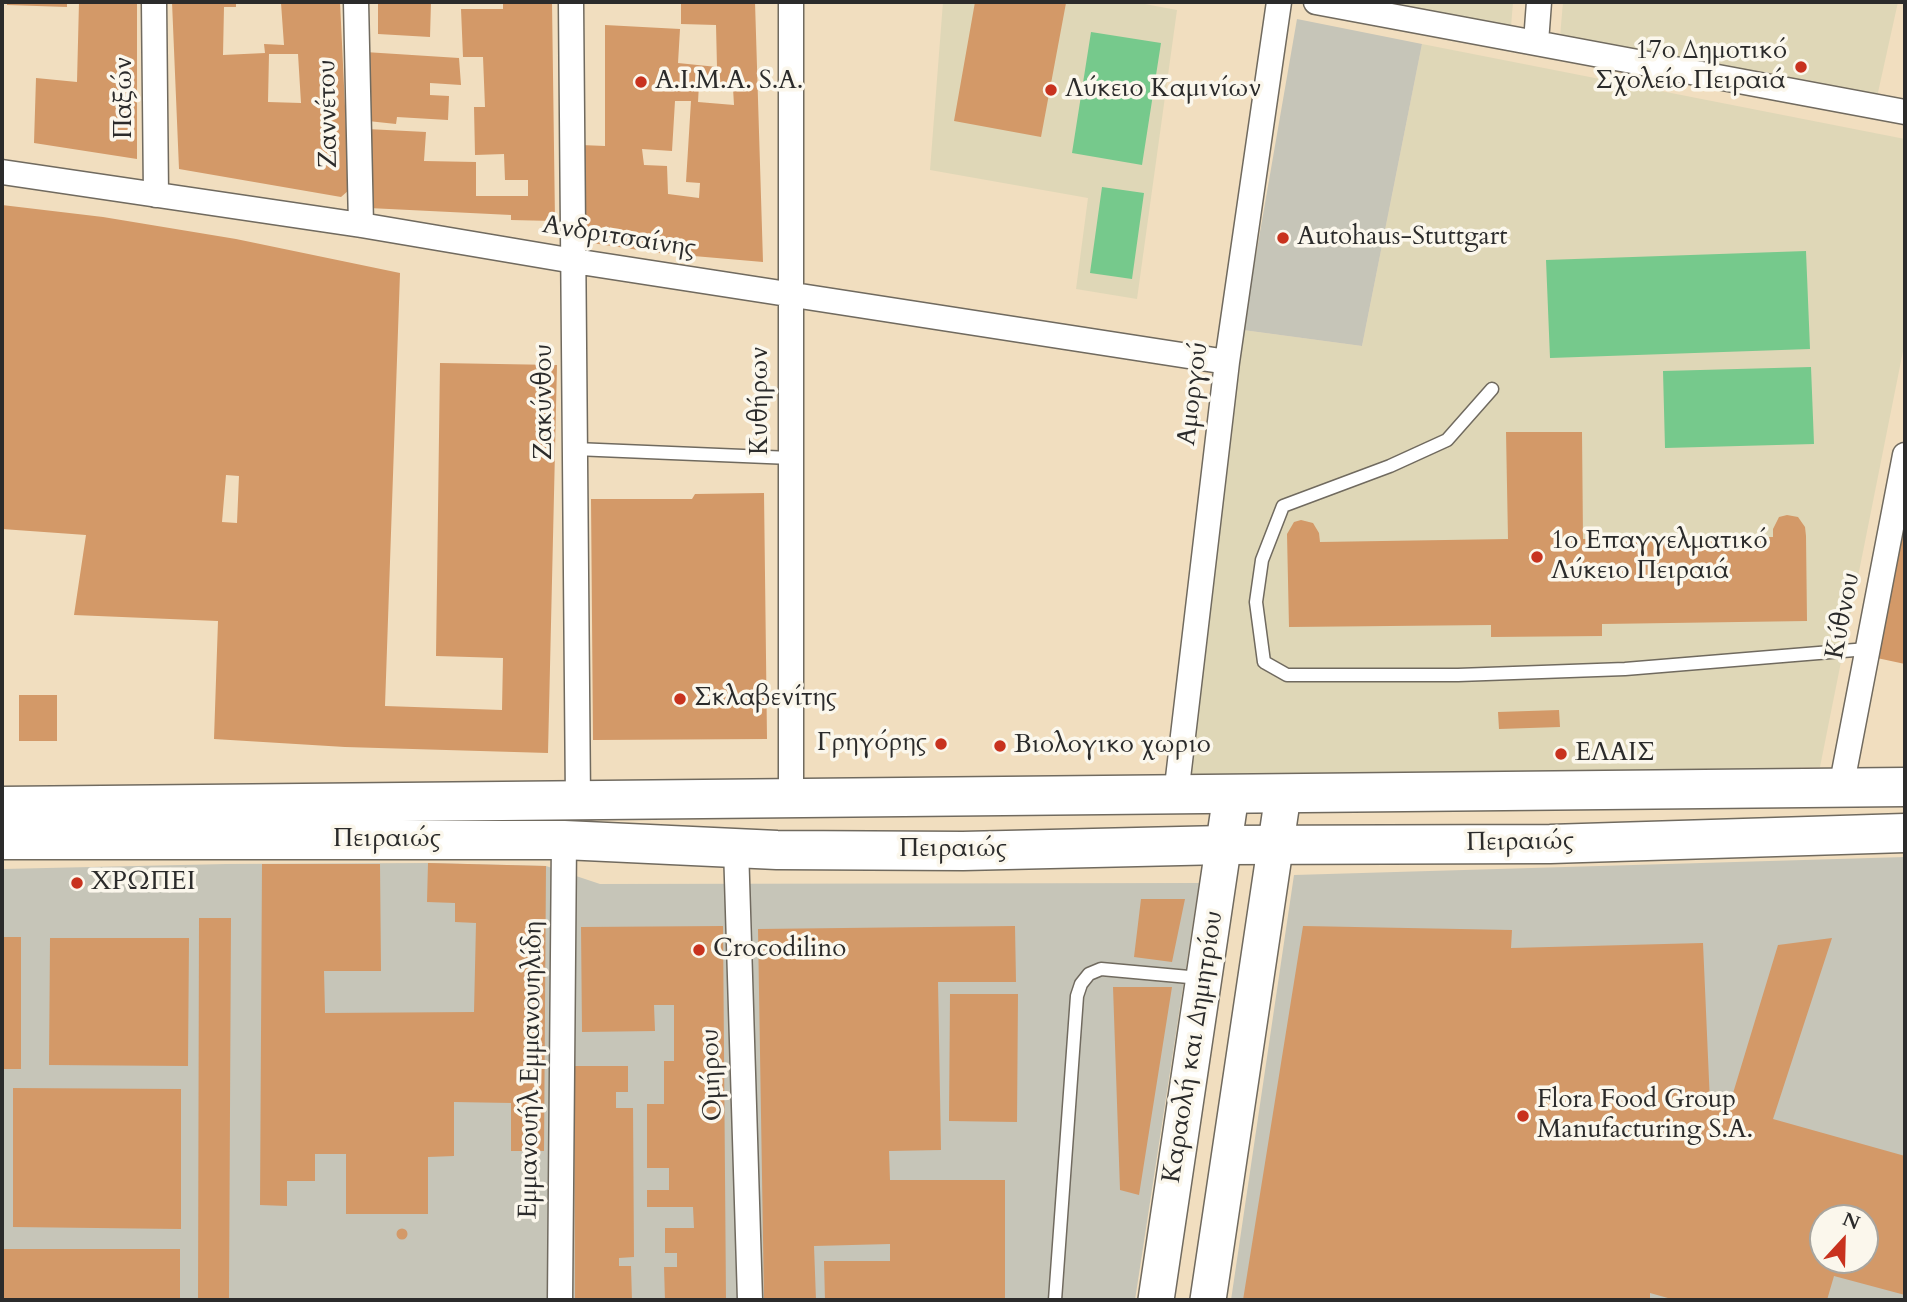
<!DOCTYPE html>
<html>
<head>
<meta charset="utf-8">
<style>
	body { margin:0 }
	#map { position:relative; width:1907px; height:1302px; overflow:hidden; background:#f1debf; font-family:Cardo,serif }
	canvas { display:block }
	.frame { position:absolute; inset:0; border:4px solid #2b2b2b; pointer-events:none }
	.north { position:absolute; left:1809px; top:1204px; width:70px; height:70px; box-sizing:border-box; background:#fbf7ec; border:2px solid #a8a59f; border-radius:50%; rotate:22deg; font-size:19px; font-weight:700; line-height:28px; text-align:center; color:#2b2b2b }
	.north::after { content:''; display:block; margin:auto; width:24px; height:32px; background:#c8321e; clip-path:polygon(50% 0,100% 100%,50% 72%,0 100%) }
</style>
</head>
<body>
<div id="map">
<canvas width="1907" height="1302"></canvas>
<div class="frame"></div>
<div class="north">N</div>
</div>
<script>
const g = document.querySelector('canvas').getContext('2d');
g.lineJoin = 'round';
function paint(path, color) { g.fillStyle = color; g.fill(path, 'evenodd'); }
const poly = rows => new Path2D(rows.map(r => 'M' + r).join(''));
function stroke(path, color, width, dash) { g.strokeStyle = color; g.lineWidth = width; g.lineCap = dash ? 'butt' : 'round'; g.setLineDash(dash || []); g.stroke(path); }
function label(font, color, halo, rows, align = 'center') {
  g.font = font + ' Cardo,serif'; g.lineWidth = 7; g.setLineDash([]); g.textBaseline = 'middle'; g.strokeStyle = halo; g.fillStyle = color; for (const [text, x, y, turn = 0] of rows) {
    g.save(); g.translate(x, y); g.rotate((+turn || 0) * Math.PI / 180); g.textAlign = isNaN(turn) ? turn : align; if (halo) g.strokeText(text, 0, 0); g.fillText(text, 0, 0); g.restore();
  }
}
paint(poly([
	[943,2,1134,2,1177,10,1137,299,1076,289,1088,198,930,170],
	[1372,2,1513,2,1511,27],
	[1563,2,1898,2,1877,97,1560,37],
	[1422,44,1905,139,1905,341,1820,767,1182,782,1243,330,1362,346]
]), '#dfd7b7');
paint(poly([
	[1297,19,1422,44,1362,346,1243,330],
	[1905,857,1905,1300,1231,1300,1294,875],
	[1823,1218,1865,1218,1865,1260,1823,1260],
	[428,863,546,866,600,884,1199,883,1135,1300,2,1300,2,869,226,864]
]), '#c6c5b8');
paint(poly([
	[1091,32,1161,43,1142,165,1072,153],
	[1102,187,1144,193,1132,279,1090,273],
	[1806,251,1810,349,1550,358,1546,260],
	[1811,367,1814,444,1665,448,1663,371]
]), '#76c98c');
paint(poly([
	[7,2,67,2,67,7,7,5],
	[79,2,137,2,137,159,34,143,36,78,77,82],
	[172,2,236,2,236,7,224,7,223,55,265,53,264,44,284,45,281,3,340,2,349,190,341,197,179,169],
	[269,54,298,54,301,103,268,102],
	[378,2,431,2,430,37,378,34],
	[503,2,552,2,555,221,511,220,511,215,369,208,367,129,426,132,424,161,476,162,476,196,528,196,528,180,505,180,504,154,475,155,474,107,485,107,483,57,463,57,461,9,503,9],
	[681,2,755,2,763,262,659,253,585,242,581,145,605,146,605,25,680,29,678,63,717,67,716,25,681,24],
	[699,84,733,88,734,105,698,102],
	[675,101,691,101,686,182,700,183,699,198,668,194,667,166,644,165,642,149,672,151],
	[975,2,1066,3,1041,137,954,121],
	[365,52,459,58,461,85,430,83,430,95,449,96,448,120,397,117,396,124,368,121],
	[2,205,103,217,236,239,400,273,385,706,502,710,503,658,436,656,440,363,557,365,548,753,345,747,214,739,218,621,74,615,86,535,2,529],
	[226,475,239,476,237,523,222,522],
	[1506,432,1582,432,1583,539,1773,537,1773,529,1779,517,1787,515,1798,517,1805,527,1806,536,1807,621,1602,624,1602,636,1491,637,1491,625,1289,627,1287,534,1294,522,1301,520,1313,523,1319,533,1320,542,1508,539],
	[764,493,767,739,593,740,591,499,692,499,695,494],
	[1905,513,1905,664,1877,658],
	[19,695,57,695,57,741,19,741],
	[1559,710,1560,727,1499,729,1498,712],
	[428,863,546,866,544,1151,511,1151,511,1103,454,1102,454,1156,428,1157,428,1214,346,1214,346,1154,315,1154,315,1181,287,1181,287,1206,260,1205,262,864,380,864,381,971,324,971,325,1013,474,1012,476,923,455,922,455,903,427,902],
	[1141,899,1185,899,1172,962,1134,957],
	[199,918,231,918,229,1300,198,1300],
	[723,926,726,1300,665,1300,664,1267,677,1267,677,1253,665,1253,665,1228,694,1228,693,1207,647,1207,647,1190,669,1190,669,1168,647,1168,647,1104,664,1104,664,1061,674,1061,674,1005,654,1005,655,1031,582,1032,581,927],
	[1015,926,1016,982,938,982,941,1150,889,1151,890,1180,1005,1180,1005,1300,825,1300,824,1261,890,1261,890,1244,814,1246,816,1300,764,1300,758,929],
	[1303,926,1512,930,1511,948,1703,943,1710,1103,1727,1113,1778,945,1832,938,1773,1119,1905,1156,1905,1295,1834,1276,1827,1300,1675,1300,1650,1293,1650,1300,1243,1300],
	[1823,1218,1865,1218,1865,1260,1823,1260],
	[2,937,21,937,21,1069,2,1069],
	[50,938,189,938,188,1066,49,1065],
	[1113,987,1172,987,1139,1195,1120,1190],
	[950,994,1018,994,1017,1122,949,1121],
	[574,1066,628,1066,628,1092,616,1092,616,1108,633,1108,634,1257,619,1258,619,1266,631,1266,632,1300,575,1300],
	[13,1088,181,1089,181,1229,13,1227],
	'396.5 1234a5.5 5.5 0 1 1 11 0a5.5 5.5 0 1 1-11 0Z',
	[2,1249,180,1249,180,1300,2,1300]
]), '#d39968');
const service = poly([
	[1492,389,1447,440,1390,466,1283,506,1262,560,1256,602,1264,662,1287,675,1458,675,1625,669,1867,649],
	[575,449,791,458],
	[1055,1300,1077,996,1081,984,1089,974,1101,969,1200,978]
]);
const minor = poly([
	[154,2,156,195],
	[356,2,361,225],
	[571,2,578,801],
	[791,2,791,799],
	[1316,2,1905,112],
	[1536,42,1539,2],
	[2,172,361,225,574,261,1227,362],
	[1841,788,1905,455],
	[1176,795,1227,362,1279,2],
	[736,847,750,1300],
	[560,1300,564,840]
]);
const secondary = poly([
	[1156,1300,1231,795],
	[1208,1300,1283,795]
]);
const primary = poly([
	[2,806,1905,787],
	[2,840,564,840,777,850,963,851,1224,845,1550,844,1905,833]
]);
stroke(service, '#706a5f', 15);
stroke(minor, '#706a5f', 27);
stroke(secondary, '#706a5f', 38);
stroke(primary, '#706a5f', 41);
stroke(service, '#fff', 12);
stroke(minor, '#fff', 24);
stroke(secondary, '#fff', 35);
stroke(primary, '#fff', 38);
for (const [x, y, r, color] of [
	[1801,67,7,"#c8321e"],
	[641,82,7,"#c8321e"],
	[1051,90,7,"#c8321e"],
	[1283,238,7,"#c8321e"],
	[1537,557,7,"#c8321e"],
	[680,699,7,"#c8321e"],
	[941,744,7,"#c8321e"],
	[1000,746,7,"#c8321e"],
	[1561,754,7,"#c8321e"],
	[77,883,7,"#c8321e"],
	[699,950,7,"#c8321e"],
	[1523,1116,7,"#c8321e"]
]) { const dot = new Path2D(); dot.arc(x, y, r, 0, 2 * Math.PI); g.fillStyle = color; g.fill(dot); stroke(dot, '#fbf7ec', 2.5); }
label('26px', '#2b2b2b', '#fbf7ec', [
	["17ο Δημοτικό",1787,52,"right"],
	["Σχολείο Πειραιά",1787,82,"right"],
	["A.I.M.A. S.A.",655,82],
	["Λύκειο Καμινίων",1065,90],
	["Autohaus-Stuttgart",1297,238],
	["1ο Επαγγελματικό",1551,542],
	["Λύκειο Πειραιά",1551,572],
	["Σκλαβενίτης",694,699],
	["Γρηγόρης",927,744,"right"],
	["Βιολογικο χωριο",1014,746],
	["ΕΛΑΙΣ",1575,754],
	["ΧΡΩΠΕΙ",91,883],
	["Crocodilino",713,950],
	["Flora Food Group",1537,1101],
	["Manufacturing S.A.",1537,1131]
], 'left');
label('26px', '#2b2b2b', '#fbf7ec', [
	["Παξών",125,98,-90],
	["Ζαννέτου",329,114,-91],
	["Ανδριτσαίνης",619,238,9],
	["Αμοργού",1194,394,-83],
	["Κυθήρων",761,401,-90],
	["Ζακύνθου",545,402,-90],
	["Κύθνου",1844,616,-79],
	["Πειραιώς",387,840],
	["Πειραιώς",1520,843,-1],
	["Πειραιώς",953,850],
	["Καραολή και Δημητρίου",1194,1047,-81],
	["Εμμανουήλ Εμμανουηλίδη",532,1070,-89],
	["Ομήρου",713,1075,-92]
]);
</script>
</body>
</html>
